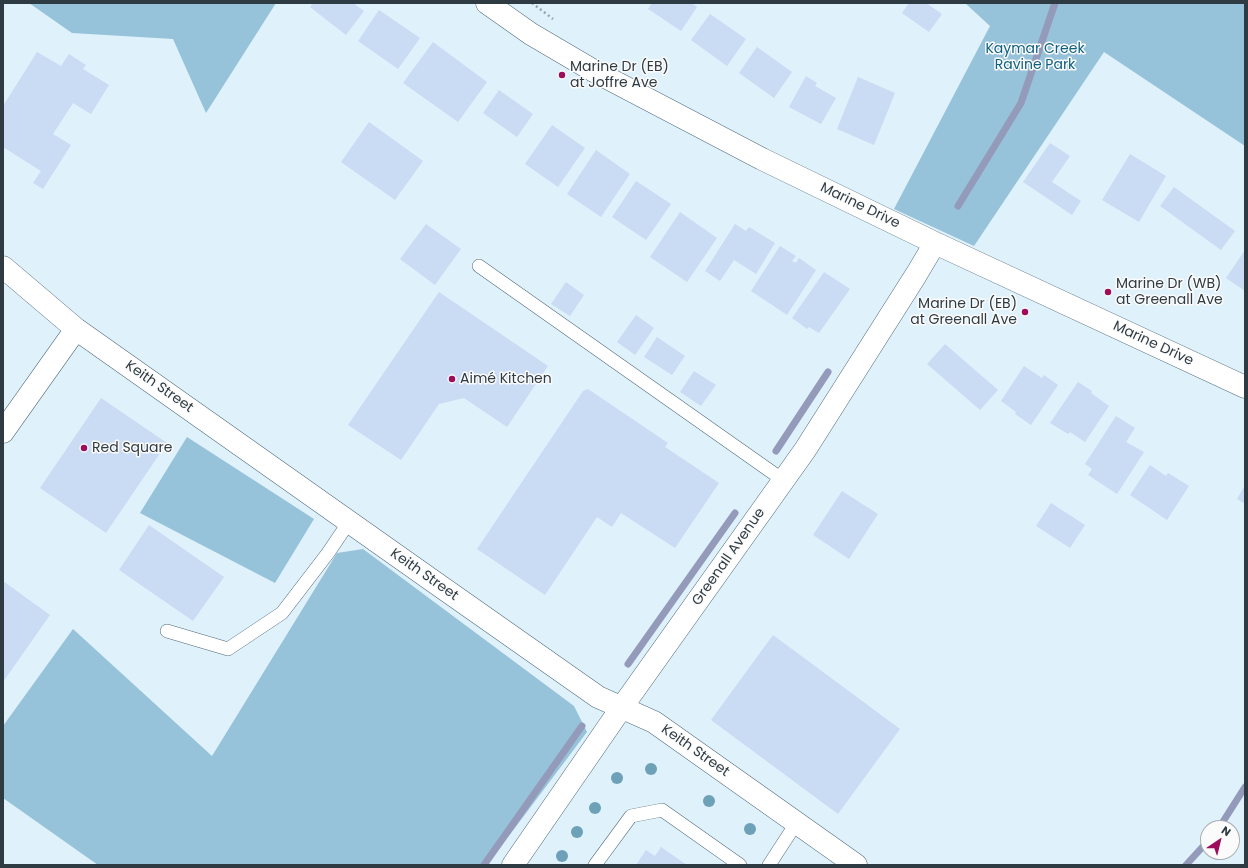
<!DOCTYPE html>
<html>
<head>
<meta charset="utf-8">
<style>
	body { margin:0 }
	#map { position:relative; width:1248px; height:868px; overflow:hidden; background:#dff1fb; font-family:Poppins,sans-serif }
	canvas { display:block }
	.frame { position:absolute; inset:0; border:4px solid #2f3b42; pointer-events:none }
	.north { position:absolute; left:1200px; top:820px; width:40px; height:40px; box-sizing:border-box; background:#fbfbfb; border:1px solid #a9aeb1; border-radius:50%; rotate:35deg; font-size:11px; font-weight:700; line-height:16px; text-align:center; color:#2f3b42 }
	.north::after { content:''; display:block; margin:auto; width:14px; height:18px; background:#9c0d5b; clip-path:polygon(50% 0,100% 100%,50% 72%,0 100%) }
</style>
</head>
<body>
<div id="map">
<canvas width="1248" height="868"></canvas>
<div class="frame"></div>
<div class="north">N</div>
</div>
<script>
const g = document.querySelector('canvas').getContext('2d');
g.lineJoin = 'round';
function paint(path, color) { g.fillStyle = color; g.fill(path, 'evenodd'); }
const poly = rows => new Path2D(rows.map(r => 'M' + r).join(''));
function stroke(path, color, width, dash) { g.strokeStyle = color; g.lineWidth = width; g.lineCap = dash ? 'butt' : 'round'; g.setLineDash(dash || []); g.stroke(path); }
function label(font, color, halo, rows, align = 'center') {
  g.font = font + ' Poppins,sans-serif'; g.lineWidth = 3; g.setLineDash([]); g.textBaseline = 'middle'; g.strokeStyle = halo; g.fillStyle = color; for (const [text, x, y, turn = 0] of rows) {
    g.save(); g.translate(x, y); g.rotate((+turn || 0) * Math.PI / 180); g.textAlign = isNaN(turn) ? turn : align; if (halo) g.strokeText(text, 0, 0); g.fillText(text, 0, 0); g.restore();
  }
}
paint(poly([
	[29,3,276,3,206,113,173,39,72,33],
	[965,3,1245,3,1245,146,1104,52,974,246,894,209,990,26],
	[187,437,314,519,275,583,140,513],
	[363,549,574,706,587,732,487,865,98,865,3,798,3,726,73,629,212,756,337,553]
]), '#96c2da');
stroke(poly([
	[958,206,1021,103,1055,3],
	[776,451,828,372],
	[628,664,735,513],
	[1219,828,1245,787],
	[484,865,582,726],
	[1186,865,1208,841]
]), '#949ab9', 7);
paint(poly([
	[313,3,353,3,364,11,346,35,310,7],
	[652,3,692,3,697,7,681,31,648,9],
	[909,3,926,3,942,14,929,32,902,13],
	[379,10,420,38,398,69,358,41],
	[710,14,746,39,727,66,691,40],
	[433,42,487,82,458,122,403,83],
	[757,47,792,72,774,98,739,73],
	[37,52,61,66,69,54,86,65,83,69,109,85,91,114,73,103,53,134,71,145,43,189,33,183,41,171,3,147,3,106],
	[806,76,817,83,815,86,836,98,821,124,789,107],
	[858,77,895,93,874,145,837,129],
	[499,90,533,114,517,137,483,113],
	[369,122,423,161,395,200,341,162],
	[552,125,585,148,558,187,525,164],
	[1050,143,1070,156,1052,182,1081,201,1072,215,1023,182],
	[596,150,630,174,601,217,567,194],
	[1130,154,1166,176,1139,222,1102,200],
	[636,181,671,204,646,240,612,217],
	[1174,187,1235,231,1221,250,1160,206],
	[680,212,717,238,687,282,650,257],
	[426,224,461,249,435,285,400,259],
	[735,224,746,231,749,227,775,243,756,274,734,260,720,281,705,271],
	[780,246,796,256,792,261,796,263,799,258,816,270,787,315,751,291],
	[1245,250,1245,291,1226,278],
	[824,272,850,289,819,333,809,327,807,329,792,318],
	[566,282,584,295,570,316,551,304],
	[439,292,548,366,507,427,464,398,439,404,401,460,348,425],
	[636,315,654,328,635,355,617,342],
	[657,337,685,356,672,375,644,357],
	[945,344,998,390,980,410,927,364],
	[1024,366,1042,378,1044,375,1058,385,1031,425,1015,414,1016,412,1001,401],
	[694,371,716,385,701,406,680,392],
	[1078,382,1092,391,1091,393,1109,406,1085,442,1070,432,1068,434,1050,423],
	[588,389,668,443,665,447,719,483,675,548,621,513,612,527,597,517,545,595,477,549,583,391],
	[101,398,167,443,106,533,40,488],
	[1116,416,1135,428,1126,442,1144,452,1117,494,1088,475,1092,469,1085,464],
	[1150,465,1166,476,1168,473,1189,486,1167,520,1130,495],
	[1245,485,1245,504,1237,499],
	[842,491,878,514,849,559,813,535],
	[1051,503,1085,525,1070,548,1036,526],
	[149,525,224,577,193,621,119,570],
	[3,581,50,615,3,682],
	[773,635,900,729,838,814,711,720],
	[661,847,687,865,636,865,646,850,655,856]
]), '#cadbf4');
const service = poly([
	[479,266,783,480],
	[167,631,228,649,282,613,328,553,349,522],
	[595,865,631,816,662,810,740,865],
	[769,865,797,822]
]);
const minor = poly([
	[3,267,76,329,430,579,598,697,654,722,856,865],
	[3,432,76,329]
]);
const tertiary = poly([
	[487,3,531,34,594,71,762,159,935,243,1245,387],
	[513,865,622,707,805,450,916,275,935,243]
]);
stroke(service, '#506b7a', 14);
stroke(minor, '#506b7a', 23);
stroke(tertiary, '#506b7a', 23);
stroke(poly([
	[532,3,553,19]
]), '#94a3ac', 2.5, [2, 3]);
stroke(service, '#fff', 13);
stroke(minor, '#fff', 22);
stroke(tertiary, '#fff', 22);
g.fillStyle = '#6da1b8';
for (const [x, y] of [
	[651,769],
	[617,778],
	[709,801],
	[595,808],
	[750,829],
	[577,832],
	[562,856]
]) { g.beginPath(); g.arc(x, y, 6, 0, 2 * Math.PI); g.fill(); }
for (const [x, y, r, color] of [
	[562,75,4,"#9c0d5b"],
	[1108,292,4,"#9c0d5b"],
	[1025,312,4,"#9c0d5b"],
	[452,379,4,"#9c0d5b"],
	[84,448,4,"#9c0d5b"]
]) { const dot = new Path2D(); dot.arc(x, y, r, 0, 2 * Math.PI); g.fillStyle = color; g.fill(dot); stroke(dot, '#fbfbfb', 1.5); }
label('14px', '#0f6081', '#fbfbfb', [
	["Kaymar Creek",1035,49],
	["Ravine Park",1035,65]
]);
label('14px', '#2f3b42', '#fbfbfb', [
	["Marine Dr (EB)",570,67],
	["at Joffre Ave",570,83],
	["Marine Dr (WB)",1116,284],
	["at Greenall Ave",1116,300],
	["Marine Dr (EB)",1017,304,"right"],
	["at Greenall Ave",1017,320,"right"],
	["Aimé Kitchen",460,379],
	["Red Square",92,448]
], 'left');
label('14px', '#2f3b42', '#fbfbfb', [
	["Marine Drive",860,206,26],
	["Marine Drive",1153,344,25],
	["Keith Street",159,387,35],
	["Greenall Avenue",729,557,-55],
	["Keith Street",424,575,35],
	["Keith Street",695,751,35]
]);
</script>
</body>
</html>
